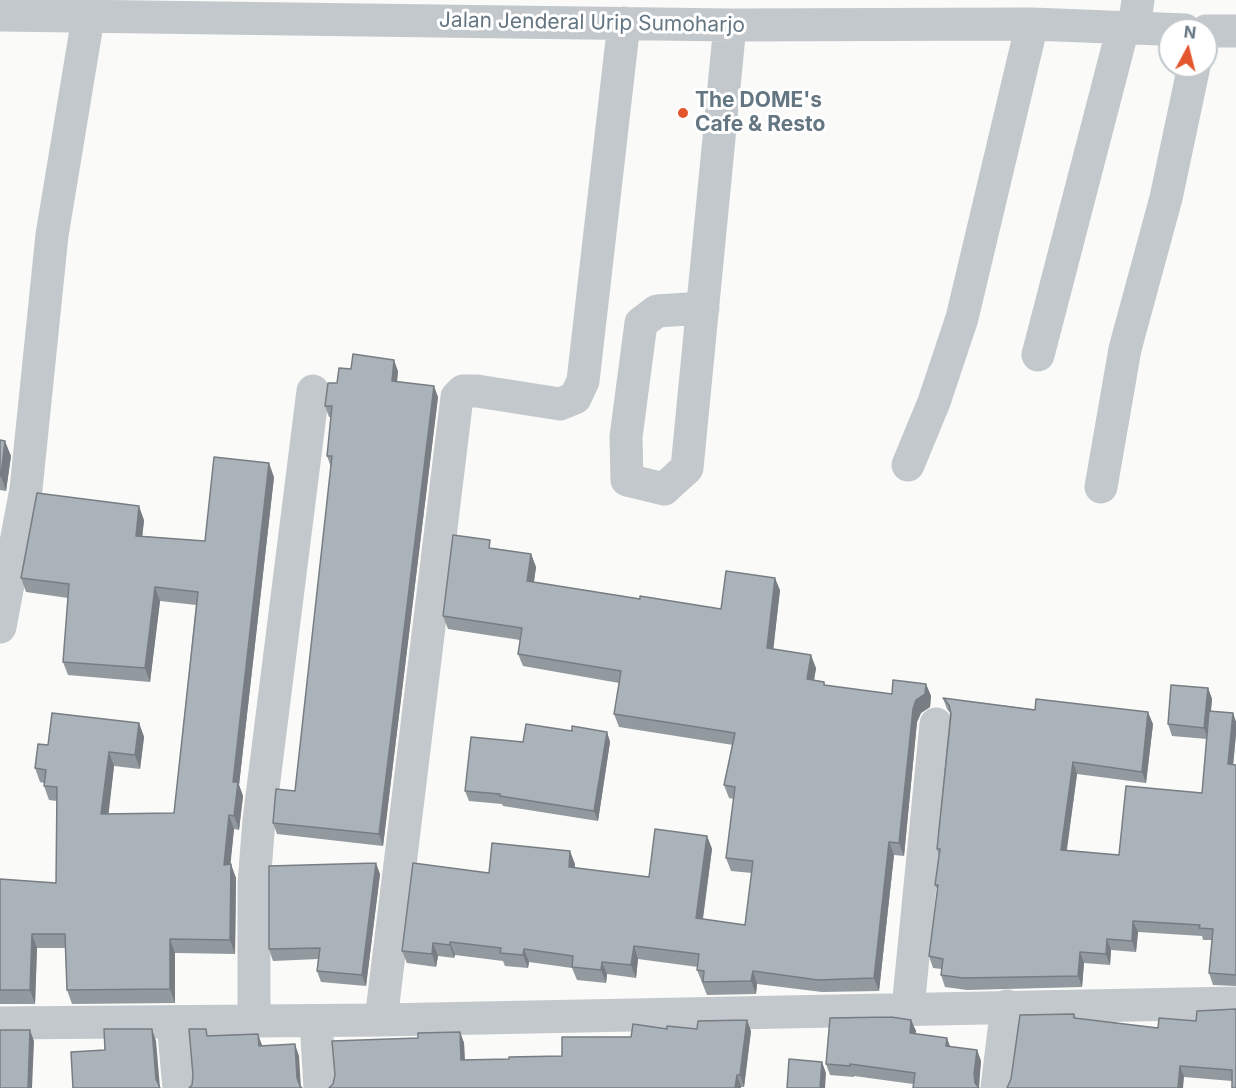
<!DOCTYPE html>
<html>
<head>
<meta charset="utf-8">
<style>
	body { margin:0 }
	#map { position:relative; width:1236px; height:1088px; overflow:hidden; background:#fafaf8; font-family:Inter,sans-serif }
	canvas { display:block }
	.north { position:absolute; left:1158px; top:18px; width:60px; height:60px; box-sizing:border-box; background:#fff; border:2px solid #c1c8cd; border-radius:50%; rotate:7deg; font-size:16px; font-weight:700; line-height:24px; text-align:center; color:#657683 }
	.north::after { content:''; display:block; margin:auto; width:21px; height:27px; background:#e4572e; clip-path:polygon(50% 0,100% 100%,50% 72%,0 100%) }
</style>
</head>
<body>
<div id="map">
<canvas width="1236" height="1088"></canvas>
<div class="north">N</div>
</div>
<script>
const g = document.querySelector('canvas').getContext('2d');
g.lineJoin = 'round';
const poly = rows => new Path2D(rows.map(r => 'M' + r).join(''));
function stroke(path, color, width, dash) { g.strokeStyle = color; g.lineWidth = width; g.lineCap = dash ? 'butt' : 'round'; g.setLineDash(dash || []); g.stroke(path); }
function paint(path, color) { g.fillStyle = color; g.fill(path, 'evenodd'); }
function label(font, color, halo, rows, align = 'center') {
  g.font = font + ' Inter,sans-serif'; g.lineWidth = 6; g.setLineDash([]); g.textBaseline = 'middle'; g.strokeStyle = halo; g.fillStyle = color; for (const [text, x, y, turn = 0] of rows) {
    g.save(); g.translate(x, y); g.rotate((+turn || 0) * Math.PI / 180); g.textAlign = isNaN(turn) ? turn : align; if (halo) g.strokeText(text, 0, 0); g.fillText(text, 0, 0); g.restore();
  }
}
stroke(poly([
	[0,15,730,25,1032,24,1185,30],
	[1134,28,1138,0],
	[1206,31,1236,31],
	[703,308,657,311,641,323,626,437,627,480,664,489,687,468,730,25],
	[1038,355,1123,28],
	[908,465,934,402,962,318,1032,24],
	[1101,487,1125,349,1166,198,1194,66],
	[0,627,26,489,52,235,91,0],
	[908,1008,936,724],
	[381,1020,457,397,463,391,477,391,560,404,575,398,583,381,624,23],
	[316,1021,320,1088],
	[173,1022,179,1088],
	[254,1022,254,884,259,820,313,391],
	[0,1023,381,1020,1236,1003],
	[997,1088,1007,1006]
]), '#c3c8cc', 33);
paint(poly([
	[351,369,398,371,397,381,438,397,383,846,277,834,273,823,295,791,331,467,327,456,331,417,329,417,325,406,337,383],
	[0,440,11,456,6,491,0,490],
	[274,477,239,785,243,796,239,830,234,829,230,864,236,878,235,954,175,953,175,1003,72,1004,67,990,65,948,37,948,35,1004,0,1004,0,879,56,883,57,801,49,800,44,786,44,783,40,782,35,768,48,745,139,723,144,737,140,769,114,766,108,814,174,813,196,605,160,601,150,682,68,675,63,662,68,598,26,592,21,578,144,520,142,536,205,541],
	[493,548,531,554,536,567,534,582,640,599,721,609,780,590,773,649,816,668,814,680,824,682,825,685,892,694,926,684,931,696,930,707,921,713,917,722,904,856,894,855,879,991,822,992,757,984,756,994,707,995,697,970,698,967,638,959,636,978,607,974,606,983,577,980,572,968,529,962,528,968,505,966,503,961,455,955,454,958,438,956,436,967,407,963,402,951,489,873,575,864,575,868,649,877,707,836,712,849,703,919,745,925,752,873,731,871,726,858,734,799,729,798,724,785,733,745,619,727,614,714,619,683,523,666,518,654,520,640,448,629,443,616],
	[1208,688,1212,699,1211,711,1233,713,1236,722,1236,734,1233,765,1236,765,1236,986,1213,985,1209,973,1212,940,1203,940,1202,936,1138,932,1136,952,1111,950,1110,965,1084,963,1082,987,967,990,945,987,941,975,942,969,933,968,929,956,938,891,935,885,939,855,937,849,950,713,947,709,943,698,1153,724,1146,783,1077,774,1067,850,1119,855,1202,793,1207,739,1172,736,1168,724],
	[572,731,607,732,610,742,598,821,503,806,502,804,469,801,465,791,523,742],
	[380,874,366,986,321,982,317,971,318,959,273,961,269,949],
	[1236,1009,1232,1081,1184,1077,1007,1088,1074,1014,1076,1018,1158,1028,1196,1021],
	[911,1020,916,1031,915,1034,951,1047,977,1050,981,1061,978,1086,913,1084,854,1076,854,1077,830,1075,826,1064],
	[667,1029,751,1031,744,1087,329,1088,418,1038,460,1032,464,1043,465,1060,509,1059,562,1056]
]), '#929a9f');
paint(poly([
	[394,360,398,371,396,392,392,381],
	[434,386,438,397,383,846,379,834],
	[5,441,11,456,6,491,1,476],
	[269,463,274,477,239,785,243,796,239,830,234,816,233,782],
	[139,506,144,520,141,550,136,536],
	[531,554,536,567,532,594,527,581],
	[775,578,780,590,772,661,767,648],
	[155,587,160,601,150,682,145,668],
	[811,655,816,668,812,692,807,679],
	[926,684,931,696,930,707,921,713,917,722,904,856,899,843,913,709,916,700],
	[1208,688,1212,699,1208,739,1204,728],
	[1148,712,1153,724,1146,783,1142,772],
	[1233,713,1236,722,1236,734,1232,776,1228,764],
	[139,723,144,737,140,769,135,755],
	[607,732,610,742,598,821,594,811],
	[109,752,114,766,107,828,101,814],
	[1073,762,1077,774,1065,861,1061,850],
	[229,815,234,829,229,879,224,865],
	[707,836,712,849,701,931,696,918],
	[889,842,894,855,879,991,874,978],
	[570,851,575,864,573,880,569,867],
	[376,863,380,874,366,986,362,975],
	[231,864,236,878,235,954,230,940],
	[1133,921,1138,932,1136,952,1132,941],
	[32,934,37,948,35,1004,30,990],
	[170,939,175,953,175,1003,170,989],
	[1107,939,1111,950,1110,965,1106,954],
	[450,942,455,955,454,958,450,945],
	[433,943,438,956,436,967,432,954],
	[634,946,638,959,636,978,631,965],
	[524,949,529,962,528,968,523,955],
	[1080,952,1084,963,1082,987,1078,976],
	[602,962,607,974,606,983,601,970],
	[753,971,757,984,756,994,751,981],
	[747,1020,751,1031,744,1087,740,1075],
	[911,1020,916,1031,914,1044,910,1033],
	[152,1029,156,1041,160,1088,156,1079],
	[30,1030,34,1041,32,1088,28,1088],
	[460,1032,464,1043,465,1071,461,1060],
	[258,1034,262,1045,263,1058,259,1046],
	[947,1038,951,1049,946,1046],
	[295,1044,299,1056,301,1088,297,1078],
	[977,1050,981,1061,979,1088,975,1083,974,1074],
	[822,1062,826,1073,825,1088,820,1088],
	[1180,1066,1184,1077,1183,1088,1178,1088],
	[737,1075,741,1086,741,1088,735,1088]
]), '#777d82');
const building = poly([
	[353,354,394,360,392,381,434,386,379,834,273,823,276,789,295,791,332,456,327,456,332,406,325,406,328,383,337,383,339,368,351,369,353,354],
	[0,440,5,441,1,476,0,476,0,440],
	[214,457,269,463,233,782,238,782,234,816,229,815,224,865,231,864,230,940,170,939,170,989,67,990,65,934,32,934,30,990,0,990,0,879,56,883,57,787,44,786,46,770,35,768,38,744,48,745,52,713,139,723,135,755,109,752,101,814,174,813,198,592,155,587,145,668,63,662,69,584,21,578,37,493,139,506,136,536,205,541,214,457],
	[453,535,490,540,489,548,531,554,527,581,640,599,640,596,721,609,726,571,775,578,767,648,811,655,807,679,824,682,824,685,892,694,893,680,926,684,925,694,916,700,913,709,899,843,889,842,874,978,818,980,753,971,751,981,703,982,704,971,697,970,699,954,634,946,631,965,602,962,601,970,572,967,573,956,524,949,523,955,500,953,501,948,450,942,450,945,433,943,432,954,402,951,413,863,489,873,492,843,570,851,569,867,649,877,655,829,707,836,696,918,745,925,753,861,726,858,735,787,724,785,735,733,614,714,621,671,518,654,522,628,443,616,453,535],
	[1171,685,1208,688,1204,728,1168,724,1171,685],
	[943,698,1035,710,1036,699,1148,712,1142,772,1073,762,1061,850,1119,855,1126,786,1202,793,1209,711,1233,713,1228,764,1236,765,1236,975,1209,973,1213,929,1199,928,1200,925,1133,921,1132,941,1107,939,1106,954,1080,952,1078,976,963,978,941,975,943,959,929,956,938,885,935,885,940,849,937,849,951,714,949,705,943,698],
	[526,724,572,731,572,726,607,732,594,811,500,796,500,794,465,791,471,737,523,742,526,724],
	[376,863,362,975,317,971,320,948,269,949,269,866,376,863],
	[1236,1009,1236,1088,1232,1088,1232,1070,1180,1066,1178,1088,1007,1088,1011,1079,1020,1015,1074,1014,1074,1018,1158,1028,1159,1018,1196,1021,1197,1011,1236,1009],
	[891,1017,911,1020,910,1033,947,1038,946,1046,977,1050,974,1074,975,1083,979,1088,913,1088,915,1073,850,1064,850,1066,826,1064,830,1018,891,1017],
	[747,1020,740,1075,737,1075,735,1088,329,1088,333,1084,335,1075,332,1041,418,1038,418,1033,460,1032,461,1060,509,1059,509,1057,562,1056,562,1037,631,1037,633,1024,667,1029,667,1026,697,1029,698,1021,747,1020],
	[104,1029,152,1029,156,1079,160,1088,73,1088,71,1052,105,1050,104,1029],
	[189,1029,206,1029,207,1036,258,1034,259,1046,295,1044,297,1078,300,1086,302,1088,189,1088,192,1085,193,1075,189,1029],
	[0,1030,30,1030,28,1088,0,1088,0,1030],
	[789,1059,822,1062,820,1088,787,1088,789,1059]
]);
paint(building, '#aab3b9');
stroke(building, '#777d82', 1.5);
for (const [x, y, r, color] of [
	[683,113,6,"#e4572e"]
]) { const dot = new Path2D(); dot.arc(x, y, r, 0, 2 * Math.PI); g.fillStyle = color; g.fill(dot); stroke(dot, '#fff', 2); }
label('21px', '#657683', '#fff', [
	["Jalan Jenderal Urip Sumoharjo",592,23,1]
]);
label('bold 21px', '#657683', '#fff', [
	["The DOME's",695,101],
	["Cafe & Resto",695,125]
], 'left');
</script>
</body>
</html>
